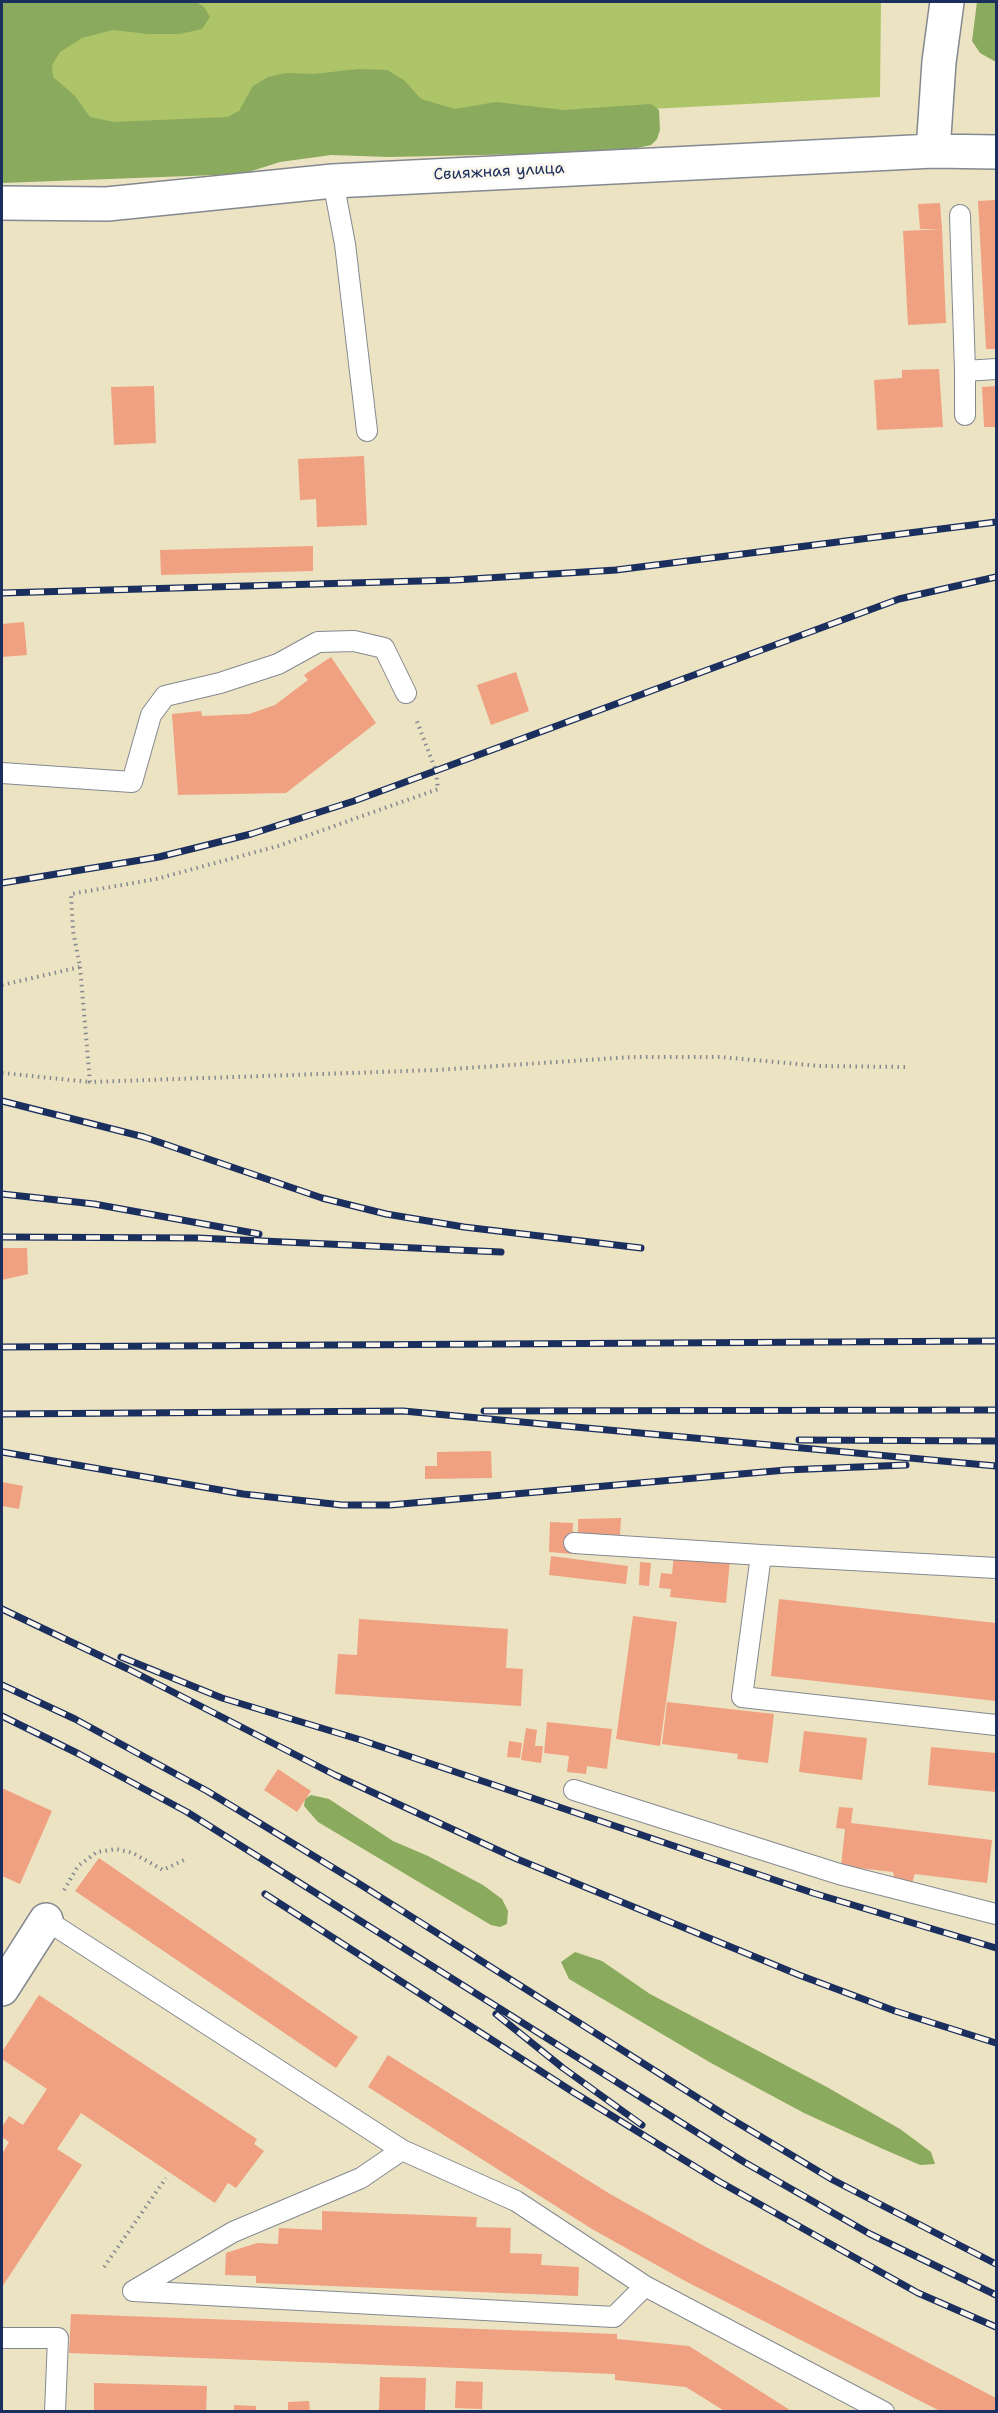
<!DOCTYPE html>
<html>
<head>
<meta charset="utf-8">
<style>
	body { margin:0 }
	#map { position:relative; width:998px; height:2413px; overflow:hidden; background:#ece3c3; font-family:"Shantell Sans",sans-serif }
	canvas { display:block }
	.frame { position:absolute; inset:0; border:3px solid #1b2f5e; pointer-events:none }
</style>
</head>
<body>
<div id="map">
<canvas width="998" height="2413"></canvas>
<div class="frame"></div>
</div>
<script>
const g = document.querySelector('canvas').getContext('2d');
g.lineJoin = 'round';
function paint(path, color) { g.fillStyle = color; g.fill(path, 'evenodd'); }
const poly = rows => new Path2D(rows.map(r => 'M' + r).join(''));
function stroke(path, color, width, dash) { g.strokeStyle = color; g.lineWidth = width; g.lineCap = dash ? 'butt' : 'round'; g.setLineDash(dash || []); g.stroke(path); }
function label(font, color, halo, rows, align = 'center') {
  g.font = font + ' "Shantell Sans",sans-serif'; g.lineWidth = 5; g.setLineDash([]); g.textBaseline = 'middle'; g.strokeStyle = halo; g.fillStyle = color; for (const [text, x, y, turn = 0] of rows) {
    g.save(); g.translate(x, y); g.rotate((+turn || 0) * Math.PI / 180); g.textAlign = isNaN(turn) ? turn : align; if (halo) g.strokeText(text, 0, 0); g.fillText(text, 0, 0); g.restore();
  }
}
paint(poly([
	[2,2,881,2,880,97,2,143]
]), '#adc469');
paint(poly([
	[2,2,196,2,204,7,210,17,202,29,180,34,148,34,113,30,82,38,60,52,52,65,53,77,75,96,90,117,114,122,227,117,239,111,253,86,268,77,286,73,314,74,358,69,387,70,404,80,421,99,455,109,496,102,563,110,651,104,659,110,660,130,657,139,651,145,618,152,389,157,331,155,280,162,242,174,2,183],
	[977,2,996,2,996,62,980,53,972,41],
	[311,1795,329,1799,393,1841,428,1856,483,1885,502,1899,508,1911,507,1924,500,1927,491,1925,318,1822,304,1806,305,1799],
	[575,1952,602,1961,650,1994,825,2086,900,2129,931,2152,935,2164,920,2165,883,2149,804,2113,711,2063,569,1979,561,1962]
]), '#8aaa5d');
paint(poly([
	[996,200,996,349,986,349,978,201],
	[940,203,942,229,920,229,918,204],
	[942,229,946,323,908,325,903,231],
	[939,369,943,427,877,430,874,380,902,378,902,370],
	[154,386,156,443,114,445,111,387],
	[996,386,996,427,984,427,982,387],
	[364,456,367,525,317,527,316,499,300,500,298,459],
	[313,546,313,571,161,575,160,550],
	[24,622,27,655,2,657,2,624],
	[331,657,376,723,286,793,178,795,172,714,201,711,202,716,249,714,275,705,308,680,304,675],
	[516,672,529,711,491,725,477,685],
	[2,1248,27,1248,28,1274,2,1280],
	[491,1451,492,1478,425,1479,425,1466,437,1466,437,1452],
	[2,1482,23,1486,19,1509,2,1506],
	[621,1518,620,1535,578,1536,578,1519],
	[550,1522,573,1523,572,1554,549,1552],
	[674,1555,730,1560,726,1603,670,1597,671,1589,659,1588,661,1573,672,1574],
	[551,1556,628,1566,626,1584,549,1575],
	[640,1562,651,1563,649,1586,639,1585],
	[779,1599,996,1623,996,1701,771,1676],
	[633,1616,677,1622,660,1746,616,1739],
	[359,1619,508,1629,506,1668,523,1669,521,1706,335,1694,338,1654,357,1655],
	[667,1702,774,1714,768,1763,737,1759,738,1754,662,1744],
	[547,1722,612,1729,607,1769,587,1766,586,1774,567,1772,569,1756,544,1753],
	[526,1728,537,1730,535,1746,543,1746,541,1763,521,1760],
	[804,1731,867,1738,862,1780,799,1772],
	[509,1741,522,1743,520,1758,507,1757],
	[931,1747,996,1753,996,1792,928,1785],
	[278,1769,311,1791,297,1812,264,1790],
	[2,1788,52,1811,20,1884,2,1876],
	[839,1807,853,1808,851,1823,992,1840,987,1883,915,1874,912,1883,895,1881,893,1872,841,1866,845,1829,836,1828],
	[99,1858,358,2037,336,2068,75,1891],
	[39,1995,257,2139,254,2144,264,2151,236,2188,228,2183,215,2203,81,2113,57,2149,82,2165,2,2287,2,2154,9,2142,2,2137,2,2127,9,2116,23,2125,47,2089,2,2059,2,2052],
	[388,2055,610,2194,704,2246,996,2398,996,2412,942,2412,687,2282,592,2229,368,2087],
	[322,2211,477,2217,476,2227,511,2228,510,2253,542,2254,541,2265,579,2267,578,2296,256,2283,256,2276,225,2275,226,2253,257,2243,278,2244,279,2228,322,2230],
	[71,2314,617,2334,617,2339,689,2346,793,2412,726,2412,686,2387,615,2380,615,2374,69,2353],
	[380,2377,426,2378,425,2412,379,2412],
	[456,2381,483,2382,482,2409,455,2408],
	[94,2383,207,2386,206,2412,94,2412],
	[309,2401,310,2412,288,2412,288,2402],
	[234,2405,256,2406,256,2412,234,2412]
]), '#efa182');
const service = poly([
	[333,181,345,244,367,431],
	[960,215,965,371,996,369],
	[965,415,965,371],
	[2,773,132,782,151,715,165,696,220,683,278,664,318,642,354,641,384,648,406,693],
	[574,1543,761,1555],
	[996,1568,761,1555,742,1697,996,1725],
	[574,1790,839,1874,996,1914],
	[46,1920,402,2150,516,2201,645,2286,884,2412],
	[402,2150,361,2178,233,2232,133,2291,614,2317,645,2286],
	[2,2338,58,2338,55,2412]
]);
const minor = poly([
	[933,151,939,62,947,2],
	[2,203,107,204,333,181,933,151,996,152],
	[2,1989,46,1920]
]);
stroke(service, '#848990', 22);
stroke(minor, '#848990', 36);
stroke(poly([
	[80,967,90,1082,436,1070,632,1057,720,1057,820,1066,905,1067],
	[2,985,80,967,73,931,71,894,156,879,278,846,438,789,436,771,416,719],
	[2,1073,90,1082],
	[64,1890,78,1866,97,1852,116,1849,133,1853,163,1870,184,1860],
	[104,2267,166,2178]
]), '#848990', 4, [1.5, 4.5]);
stroke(service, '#fff', 20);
stroke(minor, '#fff', 33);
const rail = poly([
	[2,593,455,580,616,570,996,522],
	[2,883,159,857,251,834,354,801,899,599,996,577],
	[2,1101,144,1137,322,1198,386,1214,464,1227,641,1248],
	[2,1194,94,1204,259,1234],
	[2,1237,198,1238,501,1252],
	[2,1347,996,1341],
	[484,1411,996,1410],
	[2,1414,403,1411,996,1466],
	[799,1440,996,1441],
	[2,1452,243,1494,342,1505,390,1505,786,1470,906,1465],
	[2,1609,128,1669,335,1775,517,1859,799,1975,895,2011,996,2043],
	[121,1657,222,1698,361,1740,813,1893,996,1948],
	[2,1685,75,1719,207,1791,358,1883,728,2117,833,2180,996,2264],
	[2,1716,79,1754,187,1812,744,2162,870,2234,996,2295],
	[265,1894,573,2092,720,2182,918,2293,996,2327],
	[496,2014,563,2068,642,2125]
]);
stroke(rail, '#1b2f5e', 7);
stroke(rail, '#fbf7ec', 4.5, [14]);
label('16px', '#1b2f5e', '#fbf7ec', [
	["Свияжная улица",499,172,-3]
]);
</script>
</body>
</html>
